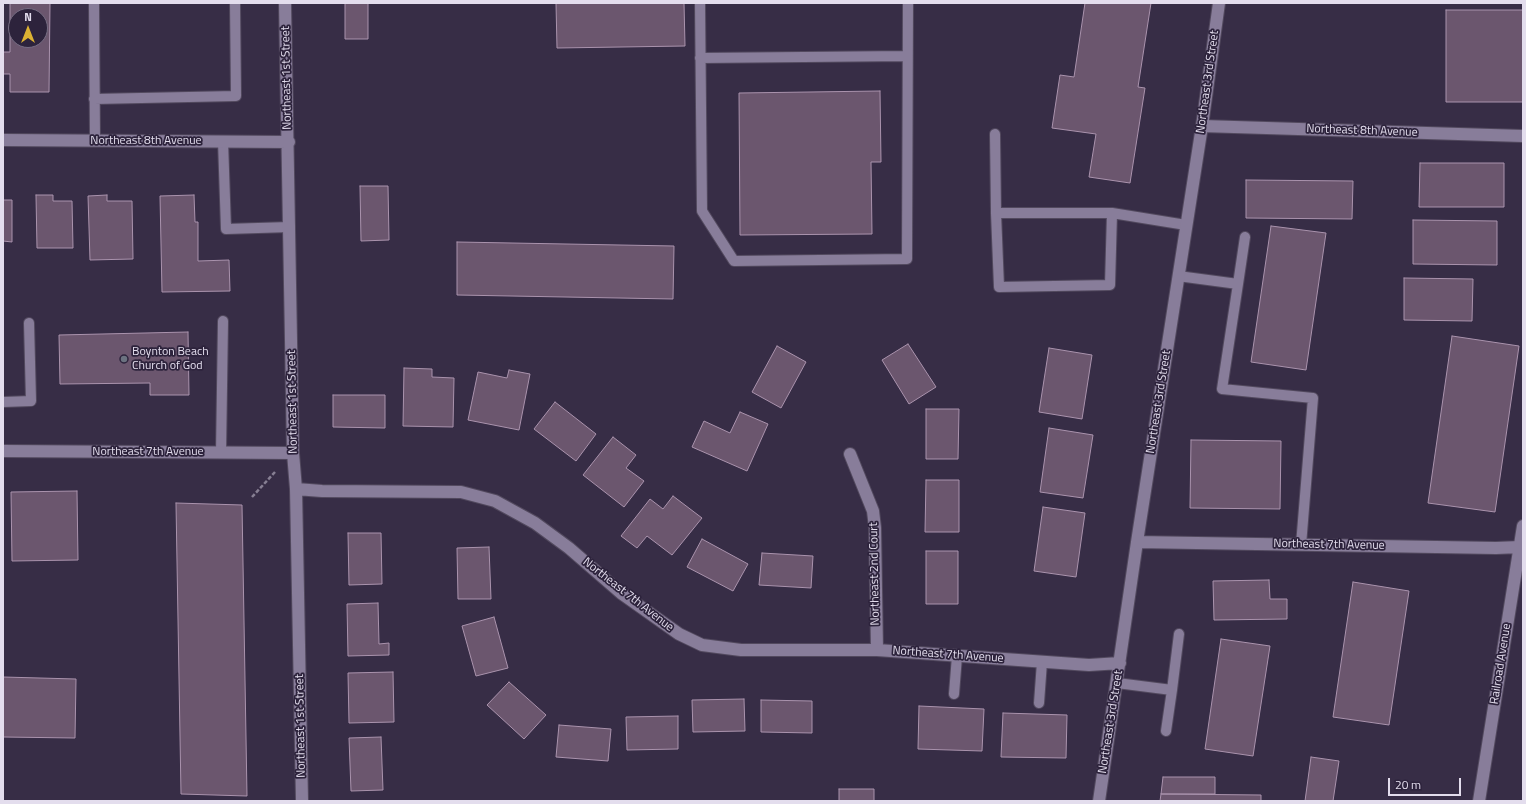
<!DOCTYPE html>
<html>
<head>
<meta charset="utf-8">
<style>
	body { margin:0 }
	#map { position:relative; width:1526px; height:804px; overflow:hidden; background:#372d46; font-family:"Titillium Web",sans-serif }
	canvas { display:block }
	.frame { position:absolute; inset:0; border:4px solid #e3dded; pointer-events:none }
	.north { position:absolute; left:8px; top:8px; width:40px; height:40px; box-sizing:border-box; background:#2d233c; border:1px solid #766d83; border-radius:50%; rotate:0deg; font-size:11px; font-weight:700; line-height:16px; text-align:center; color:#e3dded }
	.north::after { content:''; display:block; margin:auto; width:14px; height:18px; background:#dcb233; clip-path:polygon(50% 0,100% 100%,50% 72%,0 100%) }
	.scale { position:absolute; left:1388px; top:778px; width:73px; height:18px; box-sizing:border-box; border:2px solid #e3dded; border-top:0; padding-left:5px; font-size:12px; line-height:14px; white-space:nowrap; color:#e3dded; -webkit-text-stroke:3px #2d233c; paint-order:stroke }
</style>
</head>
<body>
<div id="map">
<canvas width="1526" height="804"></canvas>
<div class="frame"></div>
<div class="north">N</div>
<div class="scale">20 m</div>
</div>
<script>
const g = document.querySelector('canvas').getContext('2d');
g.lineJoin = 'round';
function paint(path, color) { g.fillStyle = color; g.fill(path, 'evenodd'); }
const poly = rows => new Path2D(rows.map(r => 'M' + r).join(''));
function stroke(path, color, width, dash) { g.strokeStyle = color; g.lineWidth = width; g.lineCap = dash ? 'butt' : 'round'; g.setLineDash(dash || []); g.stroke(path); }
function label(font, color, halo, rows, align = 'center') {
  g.font = font + ' "Titillium Web",sans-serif'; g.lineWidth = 3.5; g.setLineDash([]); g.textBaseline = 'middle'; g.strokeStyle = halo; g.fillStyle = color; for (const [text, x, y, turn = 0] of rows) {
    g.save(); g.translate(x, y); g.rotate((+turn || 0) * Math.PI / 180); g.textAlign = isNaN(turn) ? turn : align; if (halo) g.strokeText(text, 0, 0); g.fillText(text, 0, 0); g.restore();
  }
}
const building = poly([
	[10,3,50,3,49,92,10,92,10,74,3,74,3,52,10,52,10,3],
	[16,16,40,16,40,40,16,40,16,16],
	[345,3,368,3,368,39,345,39,345,3],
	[556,3,684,3,685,46,557,48,556,3],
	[1085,3,1151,3,1138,87,1145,88,1130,183,1089,177,1096,134,1052,128,1060,75,1074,77,1085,3],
	[1446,10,1523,10,1523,102,1446,102,1446,10],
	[880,91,881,162,871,162,872,234,740,235,739,93,880,91],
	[1420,163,1504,163,1504,207,1419,207,1420,163],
	[1246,180,1353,181,1352,219,1246,218,1246,180],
	[360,186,388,186,389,240,361,241,360,186],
	[36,195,53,195,53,201,72,201,73,248,37,248,36,195],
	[107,195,107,201,132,201,133,259,90,260,88,196,107,195],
	[194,195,195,222,198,222,198,261,229,260,230,291,162,292,160,196,194,195],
	[3,200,12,200,12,242,3,241,3,200],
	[1413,220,1497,221,1497,265,1413,264,1413,220],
	[1271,226,1326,233,1306,370,1251,362,1271,226],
	[457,242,674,246,673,299,457,295,457,242],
	[1404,278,1473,279,1472,321,1404,320,1404,278],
	[188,332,189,395,150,395,150,383,60,384,59,335,188,332],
	[1452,336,1519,346,1495,512,1428,503,1452,336],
	[908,344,936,387,909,404,882,360,908,344],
	[777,346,806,362,781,408,752,392,777,346],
	[1049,348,1092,355,1082,419,1039,412,1049,348],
	[404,368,432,369,432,377,454,378,453,427,403,426,404,368],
	[509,370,530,374,519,430,468,420,478,372,507,378,509,370],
	[333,395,385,395,385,428,333,427,333,395],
	[555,402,596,434,576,461,534,429,555,402],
	[926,409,959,409,958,459,926,459,926,409],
	[740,412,768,424,747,471,692,447,704,421,730,433,740,412],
	[1049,428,1093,435,1083,498,1040,492,1049,428],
	[613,437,636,455,626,468,644,481,624,507,583,475,613,437],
	[1191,440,1281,441,1280,509,1190,508,1191,440],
	[926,480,959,480,959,532,925,532,926,480],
	[77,491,78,560,12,561,11,492,77,491],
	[673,496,702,518,672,555,647,536,637,548,621,536,650,499,663,509,673,496],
	[176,503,242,505,247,796,181,794,176,503],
	[1043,507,1085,513,1076,577,1034,571,1043,507],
	[348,533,381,533,382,584,349,585,348,533],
	[702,539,748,564,733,591,687,567,702,539],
	[489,547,491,599,458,599,457,548,489,547],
	[926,551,958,551,958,604,926,604,926,551],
	[762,553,813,556,811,588,759,585,762,553],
	[1269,580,1270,599,1287,599,1287,619,1214,620,1213,581,1269,580],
	[1353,582,1409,591,1389,725,1333,717,1353,582],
	[378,603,379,644,389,643,389,655,348,656,347,604,378,603],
	[494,617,508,668,476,676,462,626,494,617],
	[1221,639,1270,646,1253,756,1205,749,1221,639],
	[393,672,394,722,349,723,348,673,393,672],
	[3,677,76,679,75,738,3,737,3,677],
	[509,682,546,715,524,739,487,705,509,682],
	[744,699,745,731,693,732,692,700,744,699],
	[761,700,812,701,812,733,761,732,761,700],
	[919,706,984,709,982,751,918,749,919,706],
	[1003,713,1067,715,1066,758,1001,757,1003,713],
	[678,716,678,749,627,750,626,717,678,716],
	[559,725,611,729,608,761,556,757,559,725],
	[381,737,383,790,351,791,349,738,381,737],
	[1311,757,1339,761,1333,801,1305,801,1311,757],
	[1163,777,1215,777,1215,794,1161,794,1163,777],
	[839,789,874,789,874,801,839,801,839,789],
	[1161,794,1261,795,1261,801,1160,801,1161,794]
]);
paint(building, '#6b566e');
stroke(building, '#aa93ad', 1);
const service = poly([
	[94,3,95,141],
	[700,3,702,211,734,261,907,259,908,3],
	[700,58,907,56],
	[94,99,236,96,235,3],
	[995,134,996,213],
	[223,141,226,229,290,227],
	[1112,213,1110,285,999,287,996,213,1112,213,1186,225],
	[1178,276,1238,284,1222,389,1313,398,1301,545],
	[1238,284,1245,237],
	[3,402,31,401,29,323],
	[221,453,223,321],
	[1117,683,1172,690,1179,634],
	[954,694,957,656],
	[1039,703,1042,662],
	[1166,731,1172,690]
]);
const minor = poly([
	[285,3,293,453,296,489,302,801],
	[1202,126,1523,136],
	[3,140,289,142],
	[3,451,293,453],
	[850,454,873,511,875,528,877,650],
	[296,489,322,491,461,492,495,501,535,523,569,548,621,593,679,634,702,645,741,650,877,650,1089,665,1120,663],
	[1137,542,1496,548,1520,547],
	[1099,801,1137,542,1202,126,1219,3],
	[1479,801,1523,526]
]);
stroke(service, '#52495e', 12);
stroke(minor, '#52495e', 14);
stroke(poly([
	[252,497,275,472]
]), '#877f93', 2.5, [4, 2]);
stroke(service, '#887d9a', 10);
stroke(minor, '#887d9a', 12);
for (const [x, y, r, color] of [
	[124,359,4,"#6b7280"]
]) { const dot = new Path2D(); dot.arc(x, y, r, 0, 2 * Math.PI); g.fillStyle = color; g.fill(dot); stroke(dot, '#2d233c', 1.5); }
label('12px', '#e3dded', '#2d233c', [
	["Northeast 1st Street",287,78,-91],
	["Northeast 3rd Street",1208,82,-82],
	["Northeast 8th Avenue",1362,131,2],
	["Northeast 8th Avenue",146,141],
	["Northeast 1st Street",293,402,-91],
	["Northeast 3rd Street",1159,402,-81],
	["Northeast 7th Avenue",148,452],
	["Northeast 7th Avenue",1329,545,1],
	["Northeast 2nd Court",875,574,-91],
	["Northeast 7th Avenue",628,595,38],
	["Northeast 7th Avenue",948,655,4],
	["Railroad Avenue",1501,664,-81],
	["Northeast 3rd Street",1111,722,-81],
	["Northeast 1st Street",301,726,-91]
]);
label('12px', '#e3dded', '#2d233c', [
	["Boynton Beach",132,352],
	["Church of God",132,366]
], 'left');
</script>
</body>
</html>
